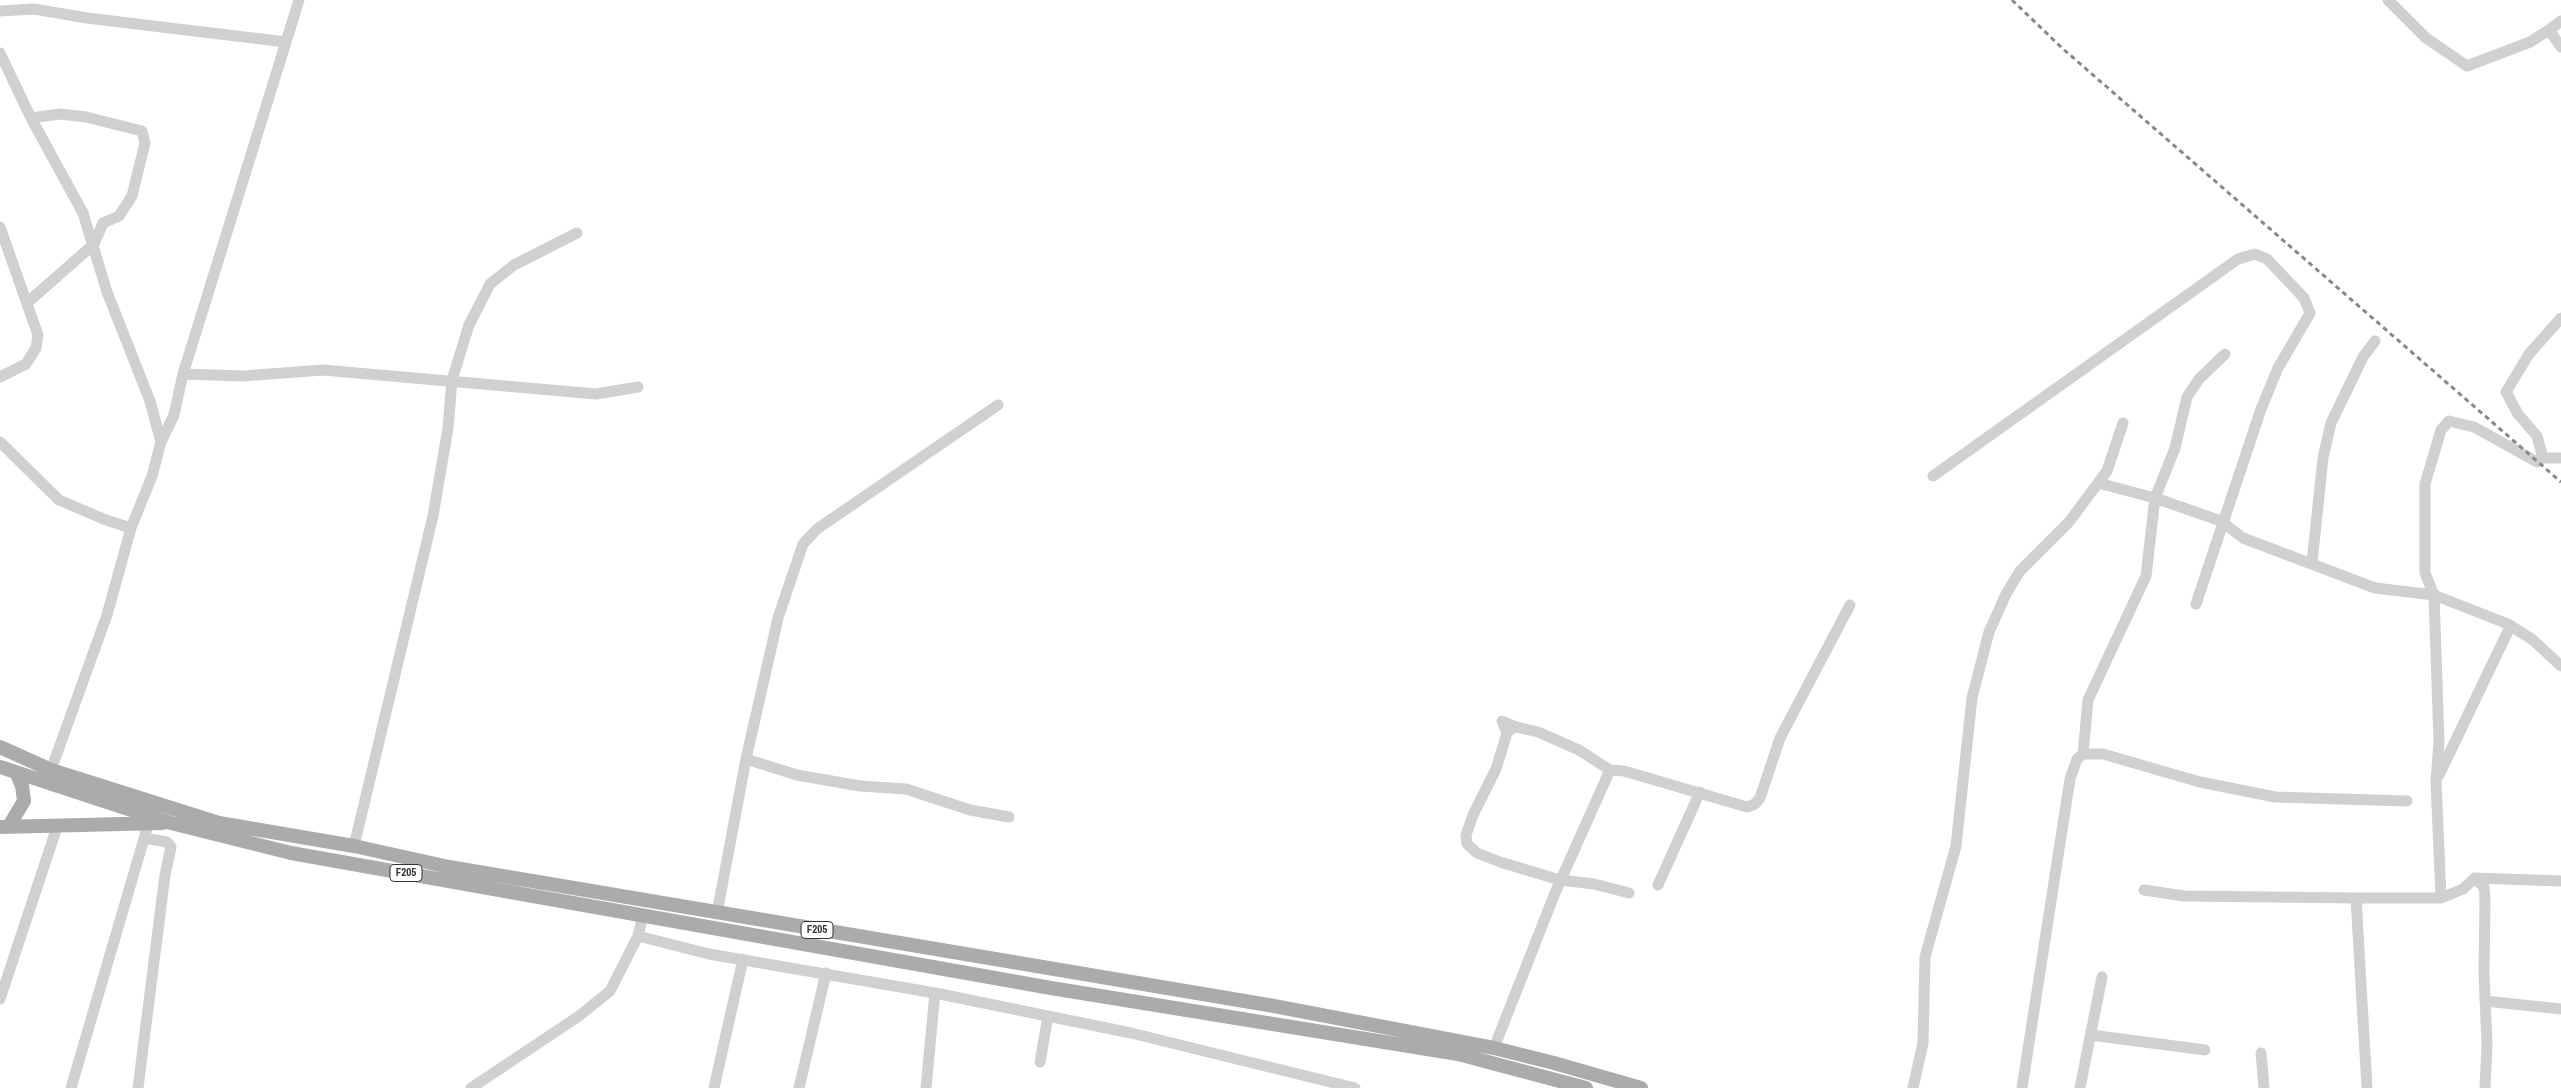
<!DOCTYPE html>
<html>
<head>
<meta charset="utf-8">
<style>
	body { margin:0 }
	canvas { display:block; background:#fff }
</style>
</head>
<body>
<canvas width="2561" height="1088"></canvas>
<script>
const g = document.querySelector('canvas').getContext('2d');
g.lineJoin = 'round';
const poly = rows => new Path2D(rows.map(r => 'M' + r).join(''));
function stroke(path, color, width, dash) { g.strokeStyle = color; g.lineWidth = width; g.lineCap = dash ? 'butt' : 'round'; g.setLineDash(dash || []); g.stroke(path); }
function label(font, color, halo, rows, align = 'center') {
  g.font = font + ' "Archivo Narrow",sans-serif'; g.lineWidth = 5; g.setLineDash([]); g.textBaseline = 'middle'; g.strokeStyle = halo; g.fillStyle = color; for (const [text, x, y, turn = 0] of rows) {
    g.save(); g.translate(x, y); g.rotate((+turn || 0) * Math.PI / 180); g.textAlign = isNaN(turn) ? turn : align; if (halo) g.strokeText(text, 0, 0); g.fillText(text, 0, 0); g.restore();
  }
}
stroke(poly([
	[2388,0,2426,38,2467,66,2530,42,2549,30,2561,47],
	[0,11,34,9,87,18,286,42],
	[2549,30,2561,21],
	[0,53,31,118,83,213,107,292,150,401,161,442],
	[0,227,38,335,36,348,26,364,0,377],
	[28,302,94,244,103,223,119,216,132,196,145,143,142,131,86,117,60,114,31,118],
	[183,374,243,376,323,370,596,394,638,387],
	[0,442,59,500,106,520,131,528],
	[2543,458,2537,436,2518,414,2506,392,2529,354,2561,318],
	[1933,476,2238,259,2255,254,2267,259,2304,298,2310,313,2278,368,2261,409,2196,604],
	[2098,483,2107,471,2123,423],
	[2312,563,2323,458,2331,423,2363,357,2375,341],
	[1507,733,1502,721,1516,727],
	[2083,754,2088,700,2146,576,2155,498,2175,448,2187,397,2199,379,2225,354],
	[746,759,797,775,860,786,906,789,970,810,1009,817],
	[51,770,107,615,131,528,152,476,161,442,174,415,183,374,299,0],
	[1610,770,1579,750,1538,732,1516,727,1511,729,1507,733,1496,769,1473,815,1466,835,1467,844,1477,853,1500,862,1560,880,1594,884,1629,893],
	[2439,775,2510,627],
	[354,846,433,516,448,428,452,380,469,325,490,284,514,265,577,233],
	[2475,878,2484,887,2485,898,2484,973,2487,1044,2485,1088],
	[1658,885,1700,792],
	[2144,890,2184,896,2356,898],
	[2441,898,2436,781,2439,742,2434,595,2425,573,2425,484,2441,430,2449,421,2474,427,2537,462,2543,458,2561,458],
	[717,913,746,759,778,618,803,544,817,529,998,405],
	[638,936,709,954,935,993,1131,1033,1355,1088],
	[0,999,58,824],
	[2485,1001,2561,1009],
	[2091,1035,2205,1050],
	[1494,1048,1555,893,1610,770,1624,771,1747,807,1755,804,1760,798,1780,738,1850,605],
	[2261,1053,2264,1088],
	[1040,1062,1048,1016],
	[71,1088,148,825],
	[138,1088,165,875,171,847,167,842,144,838],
	[471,1088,579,1016,610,991,638,936,643,915],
	[714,1088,743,959],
	[799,1088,826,973],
	[926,1088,935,993],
	[1913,1088,1923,1043,1925,957,1956,846,1972,698,1989,632,2006,594,2020,571,2069,522,2098,483,2155,498,2221,521,2243,538,2375,588,2434,595,2508,624,2533,640,2561,666],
	[2022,1088,2070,779,2077,759,2083,754,2103,754,2200,782,2275,797,2407,801],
	[2080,1088,2102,977],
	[2367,1088,2356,898,2441,898,2463,889,2475,878,2561,881]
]), '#d0d0d0', 11);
stroke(poly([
	[0,747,51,770,219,823,354,846,449,867,1274,1006,1494,1048,1554,1063,1641,1088],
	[0,767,171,823,291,853,1051,988,1458,1054,1586,1088],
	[9,826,24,801,22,786,17,774],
	[0,827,163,823]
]), '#ababab', 14);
stroke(poly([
	[2012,0,2062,48,2561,482]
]), '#888', 3, [5, 4]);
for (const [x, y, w] of [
	[406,873,32],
	[817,930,32]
]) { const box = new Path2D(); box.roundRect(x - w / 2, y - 8.5, w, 17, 4); g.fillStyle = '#fff'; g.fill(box); stroke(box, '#333', 1); }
label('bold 11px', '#333', null, [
	["F205",406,873],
	["F205",817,930]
]);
</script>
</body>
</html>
